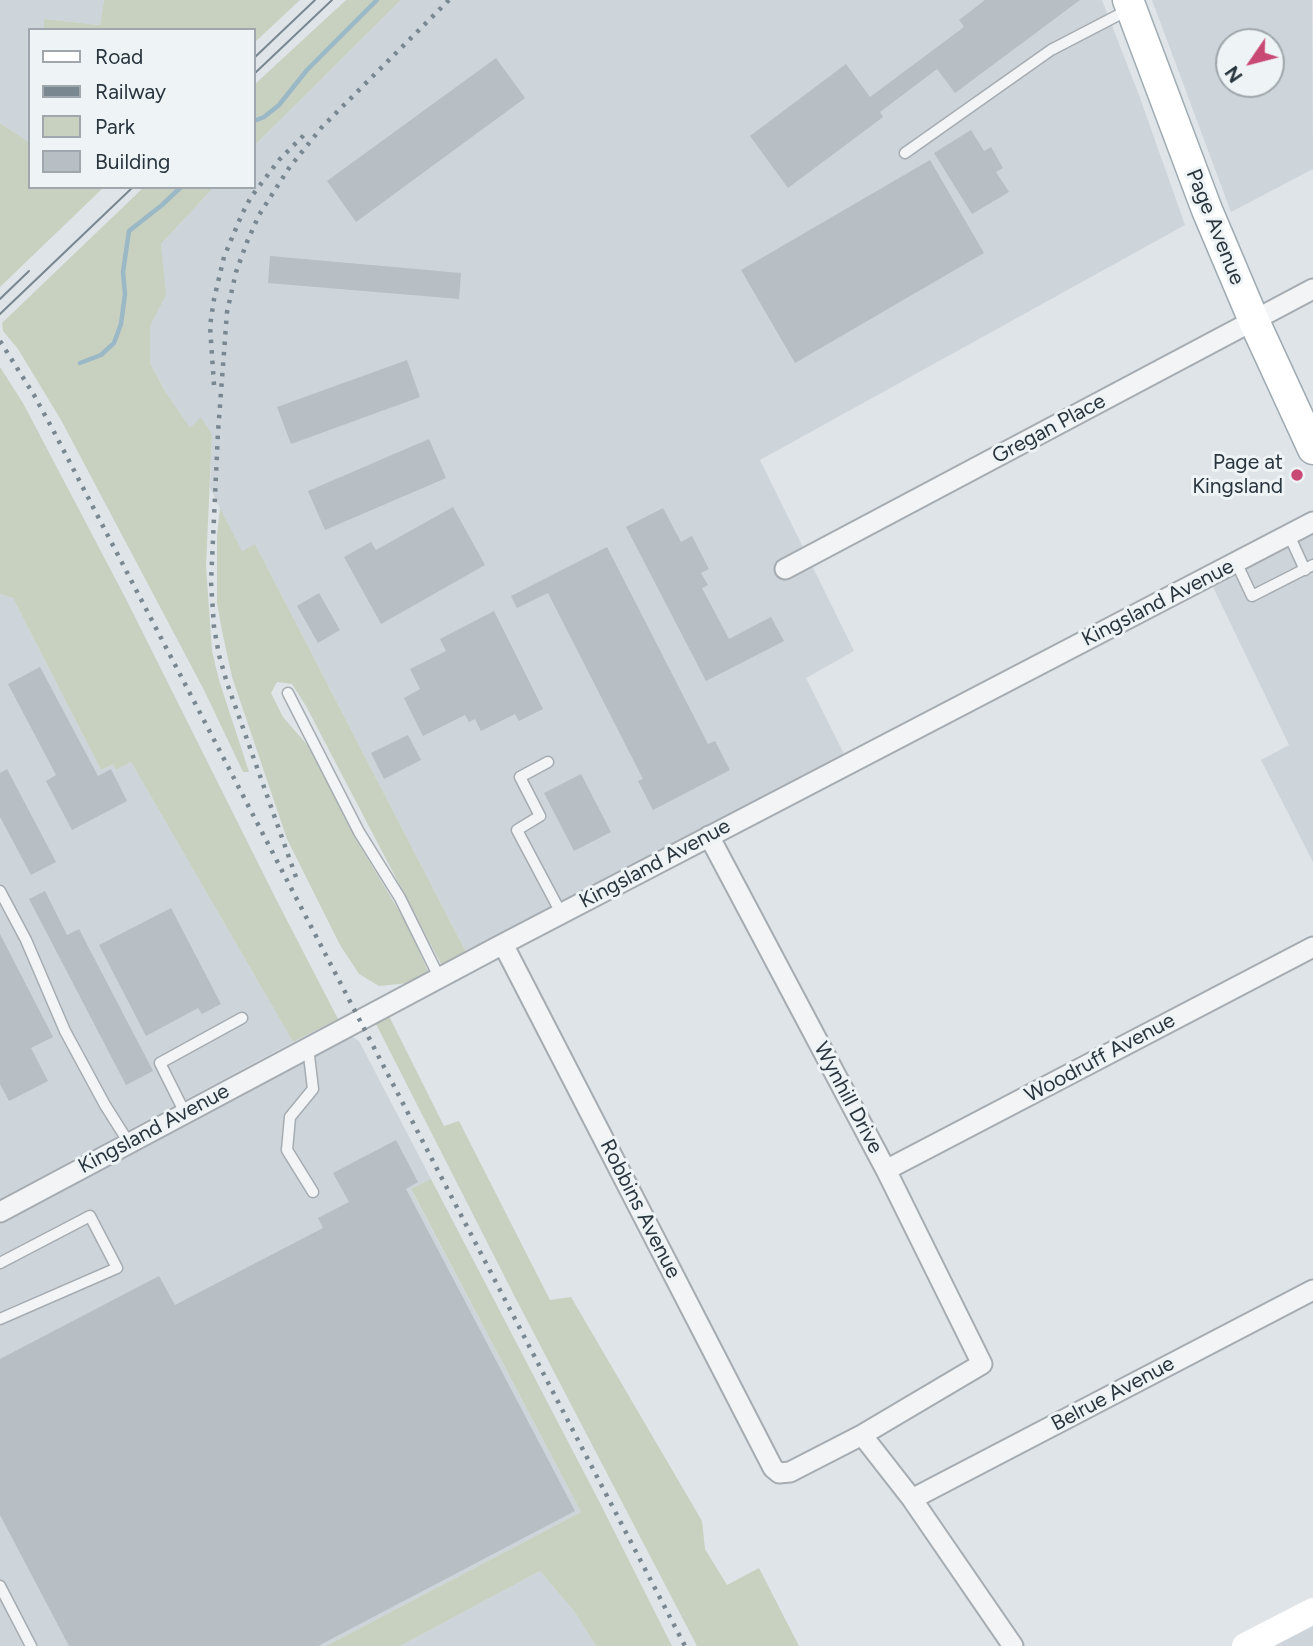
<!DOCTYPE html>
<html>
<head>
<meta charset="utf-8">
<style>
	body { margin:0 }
	#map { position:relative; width:1313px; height:1646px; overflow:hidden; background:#dfe4e8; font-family:Figtree,sans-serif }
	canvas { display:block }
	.legend { position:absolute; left:28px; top:28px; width:228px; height:161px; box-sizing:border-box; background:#eef3f5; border:2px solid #9fa7ac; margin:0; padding:9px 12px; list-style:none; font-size:21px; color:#29353e }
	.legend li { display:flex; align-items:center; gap:14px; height:35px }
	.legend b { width:35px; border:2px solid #9fa7ac }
	.north { position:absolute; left:1215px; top:28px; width:70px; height:70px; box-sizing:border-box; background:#eef3f5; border:2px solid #9fa7ac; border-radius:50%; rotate:235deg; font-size:19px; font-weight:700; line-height:28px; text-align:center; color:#29353e }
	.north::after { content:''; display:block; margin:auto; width:24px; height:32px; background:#c84974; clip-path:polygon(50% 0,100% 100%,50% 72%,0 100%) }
</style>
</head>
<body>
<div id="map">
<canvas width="1313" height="1646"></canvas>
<ul class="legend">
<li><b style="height:9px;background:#fff"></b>Road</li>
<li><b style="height:9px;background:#798791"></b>Railway</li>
<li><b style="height:19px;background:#c8d1c0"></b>Park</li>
<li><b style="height:19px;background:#b7bec4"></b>Building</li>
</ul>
<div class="north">N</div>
</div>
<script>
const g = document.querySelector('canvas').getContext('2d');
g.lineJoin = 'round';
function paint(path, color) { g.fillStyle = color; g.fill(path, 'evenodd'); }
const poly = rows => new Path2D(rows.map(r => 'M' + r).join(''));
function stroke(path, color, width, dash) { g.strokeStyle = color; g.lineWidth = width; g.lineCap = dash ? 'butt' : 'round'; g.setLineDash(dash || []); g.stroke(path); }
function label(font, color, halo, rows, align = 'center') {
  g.font = font + ' Figtree,sans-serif'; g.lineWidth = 6; g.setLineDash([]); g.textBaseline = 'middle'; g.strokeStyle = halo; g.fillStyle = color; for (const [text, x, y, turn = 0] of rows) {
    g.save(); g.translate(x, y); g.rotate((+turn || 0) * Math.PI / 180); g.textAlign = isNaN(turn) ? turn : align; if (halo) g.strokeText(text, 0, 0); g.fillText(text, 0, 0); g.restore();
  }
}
paint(poly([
	[0,0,104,0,100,25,44,19,44,30,30,30,30,143,0,123],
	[401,0,1102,0,1139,95,1185,225,760,460,854,651,806,678,845,756,467,954,255,544,242,552,210,488,212,435,190,429,165,391,150,363,150,326,165,294,161,244,214,187,254,187,254,146],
	[1152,0,1312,0,1313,169,1231,212],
	[1229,42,1271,42,1271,84,1229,84],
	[1313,532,1313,862,1261,760,1289,745,1213,587],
	[0,594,13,598,101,770,113,764,116,770,131,762,293,1042,0,1199],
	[349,1035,359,1041,431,1179,411,1190,581,1512,326,1646,0,1646,0,1221],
	[540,1571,574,1611,596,1646,400,1646],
	[1313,1626,1313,1646,1275,1646]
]), '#cdd4da');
paint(poly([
	[104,0,300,0,254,43,254,30,44,30,44,19,100,25],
	[346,0,401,0,254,146,254,85],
	[0,123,30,143,30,187,104,187,0,287],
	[144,187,214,187,161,244,166,295,150,326,150,363,165,391,190,428,201,417,212,435,206,566,212,651,219,680,249,772,243,772,204,690,61,420,18,349,3,331,2,323],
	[0,367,23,403,126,599,277,901,338,1019,293,1042,131,762,116,770,113,764,101,770,13,598,0,594],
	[220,508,242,551,255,544,467,954,442,966,306,706,292,684,277,682,271,693,283,717,309,747,357,841,404,919,429,973,409,983,379,986,359,974,340,945,287,839,232,677,222,631,217,603,217,536],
	[389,1016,444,1126,459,1121,550,1300,571,1297,702,1521,705,1549,727,1585,759,1568,799,1646,697,1646,516,1299,376,1024],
	[431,1179,600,1503,672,1646,596,1646,574,1611,540,1571,400,1646,326,1646,581,1512,411,1189]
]), '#c8d1c0');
stroke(poly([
	[254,121,264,117,279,105,307,70,377,0],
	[80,363,101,355,114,343,121,324,125,294,123,272,129,231,162,205,181,187]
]), '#9bb8c6', 4.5);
paint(poly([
	[985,0,1080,0,955,93,937,69,880,112,883,117,788,188,750,136,846,64,870,97,964,27,959,20],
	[496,58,525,98,356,222,327,181],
	[971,130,984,151,991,147,1003,168,996,172,1009,192,972,214,934,153],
	[930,160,984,253,795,363,741,270],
	[270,256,461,273,459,299,268,283],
	[407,360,420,397,291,444,277,407],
	[429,439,446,478,325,530,308,491],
	[453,507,485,565,381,624,344,557,371,542,376,550],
	[663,508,681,542,692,536,709,569,701,573,708,585,702,588,729,639,771,617,784,641,706,681,626,527],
	[607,547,708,744,715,741,730,770,653,810,638,781,643,779,548,593,517,608,511,596],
	[319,593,340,630,318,643,297,606],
	[494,611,543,709,519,721,515,714,481,731,475,719,469,722,465,715,423,736,404,698,420,689,410,669,446,651,440,639],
	[40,667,98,776,111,769,127,801,72,830,46,781,56,775,8,684],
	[408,735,421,760,384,779,371,753],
	[7,769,56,862,31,875,0,817,0,773],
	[581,774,611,832,574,851,544,793],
	[45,891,67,935,79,929,153,1071,126,1085,29,899],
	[171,908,221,1004,202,1014,198,1008,146,1036,99,945],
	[0,934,53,1037,31,1048,48,1081,9,1101,0,1084],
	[396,1140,418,1182,406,1189,575,1511,318,1646,69,1646,0,1515,0,1359,159,1276,175,1305,323,1228,318,1218,349,1202,333,1173]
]), '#b7bec4');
const lane = poly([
	[905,153,1051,50,1128,10],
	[1289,535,1305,570],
	[1236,562,1252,596,1313,565],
	[288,693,359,832,400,898,439,977],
	[548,762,520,777,540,816,517,830,561,913],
	[0,891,26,940,65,1031,105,1105,129,1143],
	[308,1047,313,1089,290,1117,287,1150,313,1192],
	[185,1113,160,1063,242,1018],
	[0,1263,90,1216,117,1268,0,1319],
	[0,1586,31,1646]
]);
const street = poly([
	[785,569,1313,289],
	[503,944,773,1468,779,1473,790,1472,862,1435,982,1364,886,1170,709,836],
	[886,1170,1313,947],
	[0,1212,503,944,1313,522],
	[862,1435,912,1499,1013,1646],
	[912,1499,1313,1290]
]);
const primary = poly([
	[1128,0,1207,210,1254,321,1313,449]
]);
stroke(lane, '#a5acb2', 13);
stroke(street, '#a5acb2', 23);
stroke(primary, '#9fabb3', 33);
stroke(lane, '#f2f4f6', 10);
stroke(street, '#f2f4f6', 19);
stroke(poly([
	[1245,1646,1313,1611]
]), '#fff', 26);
stroke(primary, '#fff', 30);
stroke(poly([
	[254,58,315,0],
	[254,74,332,0],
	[0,299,29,271],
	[0,314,133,187]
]), '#798791', 2);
stroke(poly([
	[0,341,34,395,53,430,685,1646],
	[214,385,210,326,214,299,224,257,242,214,251,197,279,160,306,133],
	[296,877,227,683,219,655,214,627,211,582,218,432,227,312,236,272,247,242,259,215,289,168,322,127,449,0]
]), '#798791', 4.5, [3.5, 7]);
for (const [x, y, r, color] of [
	[1297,475,7,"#c84974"]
]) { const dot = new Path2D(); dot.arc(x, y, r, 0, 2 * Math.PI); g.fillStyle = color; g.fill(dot); stroke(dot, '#eef3f5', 2.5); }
label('21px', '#29353e', '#eef3f5', [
	["Page Avenue",1215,227,68],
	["Gregan Place",1049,429,-28],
	["Kingsland Avenue",1158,603,-27],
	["Kingsland Avenue",655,864,-28],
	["Woodruff Avenue",1100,1058,-28],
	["Wynhill Drive",848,1098,62],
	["Kingsland Avenue",154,1129,-28],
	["Robbins Avenue",640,1209,63],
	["Belrue Avenue",1113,1394,-28]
]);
label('21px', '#29353e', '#eef3f5', [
	["Page at",1283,463],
	["Kingsland",1283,487]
], 'right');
</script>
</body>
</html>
